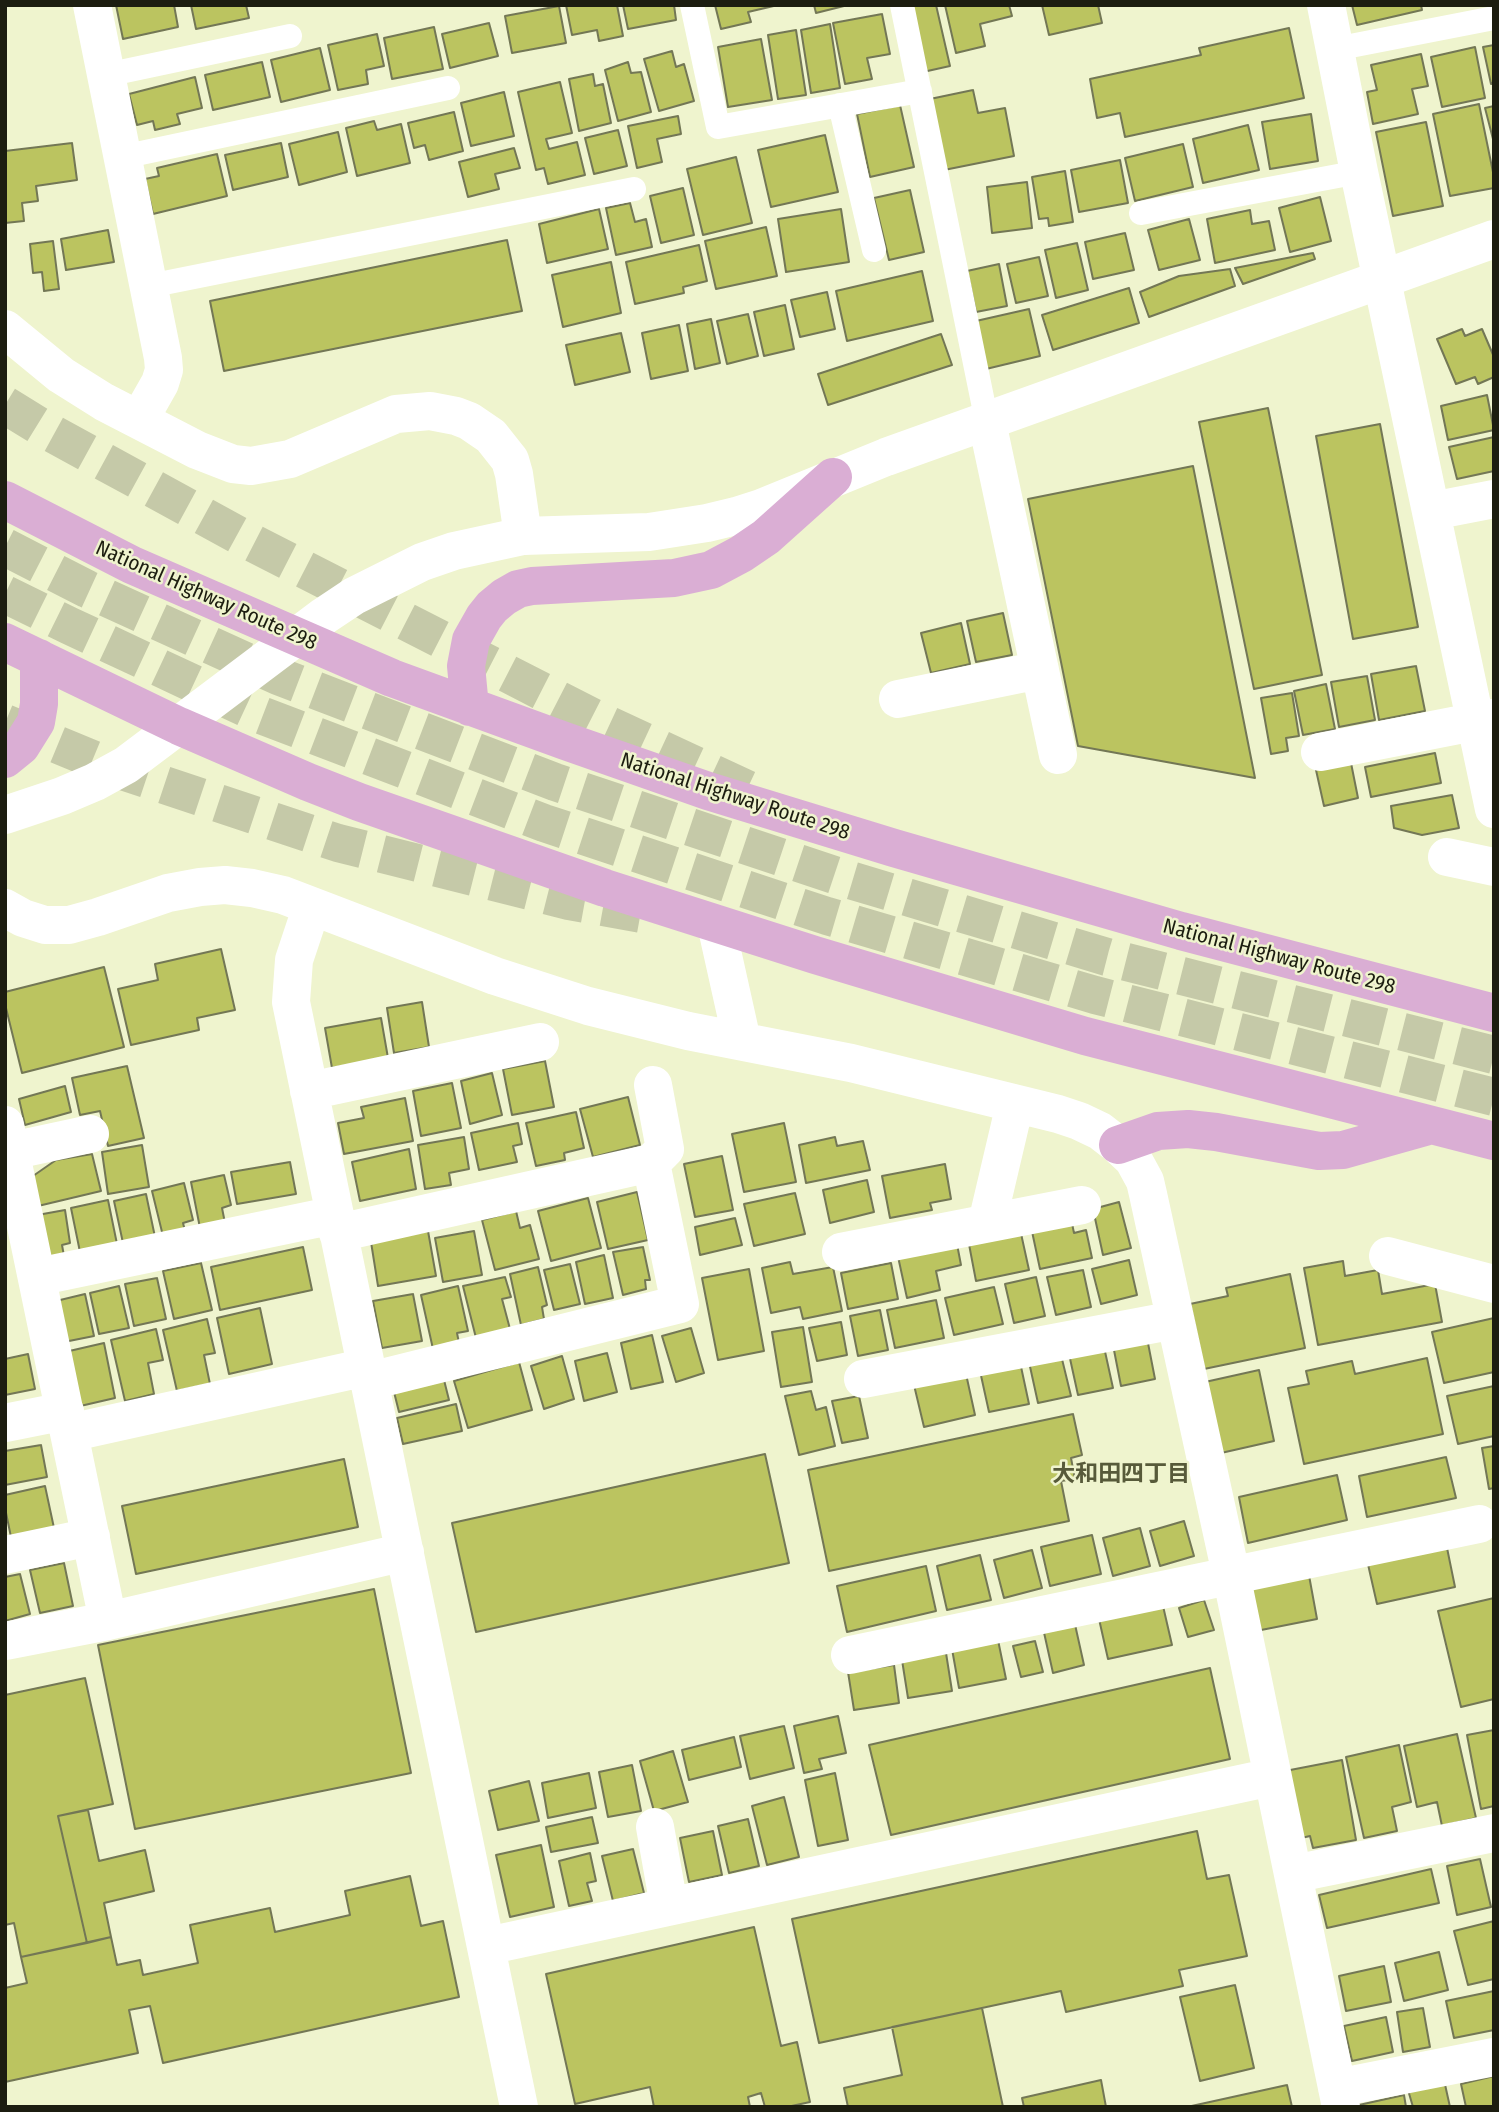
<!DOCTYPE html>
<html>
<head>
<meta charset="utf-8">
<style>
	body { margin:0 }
	#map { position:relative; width:1499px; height:2112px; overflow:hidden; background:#eff4ce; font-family:"Fira Sans Condensed",sans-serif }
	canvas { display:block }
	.frame { position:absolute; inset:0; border:7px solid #1c1d10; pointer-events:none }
</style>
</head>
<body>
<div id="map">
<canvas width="1499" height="2112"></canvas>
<div class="frame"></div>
</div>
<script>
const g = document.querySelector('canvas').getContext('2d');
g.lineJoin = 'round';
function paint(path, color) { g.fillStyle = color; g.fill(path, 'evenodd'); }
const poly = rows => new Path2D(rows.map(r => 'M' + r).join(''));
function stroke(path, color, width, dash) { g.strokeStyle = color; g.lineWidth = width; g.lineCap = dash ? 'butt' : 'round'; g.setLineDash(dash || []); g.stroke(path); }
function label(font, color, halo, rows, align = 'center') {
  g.font = font + ' "Fira Sans Condensed","Noto Sans JP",sans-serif'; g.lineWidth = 5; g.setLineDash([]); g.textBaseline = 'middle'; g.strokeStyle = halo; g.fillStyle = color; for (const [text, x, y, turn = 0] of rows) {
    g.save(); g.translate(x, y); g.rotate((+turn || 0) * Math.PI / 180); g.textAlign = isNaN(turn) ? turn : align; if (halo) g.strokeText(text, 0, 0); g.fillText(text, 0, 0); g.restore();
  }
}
const building = poly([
	[116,5,174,5,178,27,123,39,116,5],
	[191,5,246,5,249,18,196,29,191,5],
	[566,5,617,5,623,36,599,41,597,30,572,35,566,5],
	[623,5,674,5,676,20,628,29,623,5],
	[715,5,778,5,748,12,751,22,721,29,715,5],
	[814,5,848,5,816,13,814,5],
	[908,5,936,5,950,66,923,72,908,5],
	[945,5,1009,5,1012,16,980,24,985,46,956,53,945,5],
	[1042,5,1098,5,1102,23,1049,35,1042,5],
	[1352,5,1421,5,1422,10,1357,25,1352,5],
	[559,6,566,43,512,53,505,16,559,6],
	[882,14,890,54,867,58,872,79,845,84,833,23,882,14],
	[489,23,498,56,450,68,442,34,489,23],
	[830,24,840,88,811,93,801,30,830,24],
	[434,27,443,69,392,79,384,38,434,27],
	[1289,28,1304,98,1125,137,1120,113,1097,118,1090,79,1201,55,1199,48,1289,28],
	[796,30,806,95,778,99,768,35,796,30],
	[377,34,384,66,366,70,368,84,338,90,328,45,377,34],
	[761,39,772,100,728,107,718,47,761,39],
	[1494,45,1494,83,1491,84,1483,47,1494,45],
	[1475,47,1485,98,1442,107,1431,57,1475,47],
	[320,48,330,90,281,102,271,60,320,48],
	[672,51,676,67,684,64,694,101,659,111,644,59,672,51],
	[1421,54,1428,86,1412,89,1418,114,1373,124,1367,92,1377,90,1371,65,1421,54],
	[262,62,270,97,213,110,205,75,262,62],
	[628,62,631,73,641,72,651,112,618,121,605,70,628,62],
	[593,74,595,86,603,84,611,123,579,131,569,79,593,74],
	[195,77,202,108,177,114,180,124,155,130,153,121,137,125,129,94,195,77],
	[560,82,572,133,546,139,549,149,577,142,585,175,548,184,544,168,536,170,518,92,560,82],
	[973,90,978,113,1005,108,1014,156,944,170,930,99,973,90],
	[504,92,514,136,471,146,461,103,504,92],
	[1479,104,1494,177,1494,188,1450,196,1433,114,1479,104],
	[900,105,914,167,870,177,857,114,900,105],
	[1494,106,1494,143,1485,108,1494,106],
	[454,112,463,151,429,160,425,145,414,148,408,123,454,112],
	[1311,114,1318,161,1270,169,1262,122,1311,114],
	[678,116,681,134,657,139,662,162,637,168,628,126,678,116],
	[374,121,377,130,401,124,410,163,357,176,346,128,374,121],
	[1426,122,1443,206,1393,216,1376,132,1426,122],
	[1248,125,1259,170,1203,183,1193,139,1248,125],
	[618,130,627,166,594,174,585,138,618,130],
	[338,132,347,172,299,185,289,144,338,132],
	[825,135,838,192,771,207,758,150,825,135],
	[72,143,77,180,36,186,38,201,22,203,24,221,5,223,5,151,72,143],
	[281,143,288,177,233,190,225,155,281,143],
	[1183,144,1193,187,1135,201,1125,158,1183,144],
	[514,148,520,168,495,174,499,189,468,197,459,162,514,148],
	[217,154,227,196,153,214,145,179,159,176,157,168,217,154],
	[736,157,752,223,703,235,687,169,736,157],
	[1120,160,1128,203,1079,212,1071,170,1120,160],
	[1065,171,1073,222,1049,226,1048,218,1039,219,1032,177,1065,171],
	[1027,182,1032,228,992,233,987,187,1027,182],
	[683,188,694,235,661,243,650,196,683,188],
	[910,190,924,252,889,260,874,198,910,190],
	[1320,197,1331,241,1290,252,1279,208,1320,197],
	[630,203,635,222,646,219,652,247,616,255,606,208,630,203],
	[599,209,608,249,547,263,539,224,599,209],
	[841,209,849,262,786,272,778,219,841,209],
	[1250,210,1252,224,1269,221,1275,250,1215,263,1207,219,1250,210],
	[1189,219,1200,260,1159,270,1148,230,1189,219],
	[766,227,777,276,716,289,705,241,766,227],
	[108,230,114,262,66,270,61,239,108,230],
	[1125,233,1134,270,1093,279,1085,242,1125,233],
	[507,240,522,311,224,371,210,301,507,240],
	[53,241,59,289,44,291,42,272,33,273,30,244,53,241],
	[1077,243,1088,290,1056,298,1045,250,1077,243],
	[699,245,707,281,683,287,684,293,635,304,626,262,699,245],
	[1313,253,1315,259,1243,284,1235,268,1313,253],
	[1039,257,1048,296,1016,303,1007,264,1039,257],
	[611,262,621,313,563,327,552,275,611,262],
	[999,264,1007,306,976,312,967,271,999,264],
	[1230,269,1235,286,1149,317,1140,292,1179,276,1230,269],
	[922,271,933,321,847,341,836,291,922,271],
	[1129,288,1139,323,1053,350,1042,315,1129,288],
	[827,292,835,329,800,337,791,300,827,292],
	[785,305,794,349,764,356,754,312,785,305],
	[1029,309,1040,356,986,369,976,321,1029,309],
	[748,314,758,356,727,364,717,321,748,314],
	[711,319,720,363,695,369,687,324,711,319],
	[679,325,688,371,651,379,642,333,679,325],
	[1462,329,1465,336,1482,329,1494,357,1494,377,1478,384,1475,377,1456,384,1437,339,1462,329],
	[621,333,630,372,575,385,566,345,621,333],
	[941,334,952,365,828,405,818,374,941,334],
	[1487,395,1494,430,1448,440,1441,406,1487,395],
	[1268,408,1322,675,1254,689,1199,422,1268,408],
	[1380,424,1418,627,1353,639,1316,436,1380,424],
	[1494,437,1494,471,1457,479,1449,447,1494,437],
	[1193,466,1255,778,1078,746,1028,499,1193,466],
	[1003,613,1012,655,976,662,967,621,1003,613],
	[961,623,970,664,931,673,921,633,961,623],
	[1416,666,1425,711,1379,720,1371,674,1416,666],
	[1367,676,1375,720,1339,727,1331,682,1367,676],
	[1326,684,1335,729,1303,735,1294,691,1326,684],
	[1292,693,1299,736,1286,738,1288,751,1271,754,1261,698,1292,693],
	[1349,753,1358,798,1324,806,1314,761,1349,753],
	[1435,753,1441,783,1371,797,1365,767,1435,753],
	[1452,795,1459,828,1422,835,1394,828,1391,806,1452,795],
	[221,949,235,1010,197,1018,199,1030,131,1045,118,989,158,980,155,964,221,949],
	[104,967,124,1047,22,1073,5,1004,5,992,104,967],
	[422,1002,429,1047,394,1053,387,1008,422,1002],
	[381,1018,388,1058,332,1068,325,1028,381,1018],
	[545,1061,554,1107,512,1115,503,1069,545,1061],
	[127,1066,144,1138,108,1146,100,1111,80,1115,72,1078,127,1066],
	[492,1073,502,1115,470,1124,461,1081,492,1073],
	[452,1083,461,1128,421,1136,413,1091,452,1083],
	[65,1086,71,1112,25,1125,19,1099,65,1086],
	[628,1097,640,1145,593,1157,580,1109,628,1097],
	[405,1098,413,1141,344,1154,338,1123,364,1118,361,1107,405,1098],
	[576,1112,584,1148,564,1153,565,1160,536,1166,526,1123,576,1112],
	[518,1123,522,1144,513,1146,517,1162,479,1170,471,1133,518,1123],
	[784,1123,796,1182,744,1192,732,1134,784,1123],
	[464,1137,469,1169,449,1173,451,1185,425,1189,418,1145,464,1137],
	[835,1137,837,1146,863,1141,870,1170,806,1183,799,1145,835,1137],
	[142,1145,149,1187,108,1194,102,1152,142,1145],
	[409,1149,416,1189,360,1201,352,1162,409,1149],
	[92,1154,101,1191,38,1206,33,1176,56,1160,92,1154],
	[722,1156,733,1210,695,1217,684,1164,722,1156],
	[290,1162,296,1194,237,1204,231,1172,290,1162],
	[945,1164,951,1199,930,1203,932,1210,890,1218,882,1176,945,1164],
	[224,1175,231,1205,222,1208,225,1223,200,1228,191,1182,224,1175],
	[867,1180,874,1212,830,1223,823,1190,867,1180],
	[184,1183,193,1220,183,1223,185,1231,163,1236,152,1191,184,1183],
	[637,1192,648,1240,608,1249,597,1202,637,1192],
	[795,1193,805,1234,754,1246,744,1204,795,1193],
	[146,1194,155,1237,123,1243,114,1201,146,1194],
	[588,1198,601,1248,551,1261,538,1211,588,1198],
	[108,1200,117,1244,80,1252,71,1208,108,1200],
	[1119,1202,1131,1248,1103,1255,1093,1209,1119,1202],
	[65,1210,70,1243,62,1245,64,1256,39,1260,32,1216,65,1210],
	[516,1211,520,1228,530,1225,539,1259,495,1270,482,1220,516,1211],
	[1070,1214,1074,1233,1086,1230,1092,1258,1040,1269,1030,1222,1070,1214],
	[735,1218,742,1245,700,1255,695,1227,735,1218],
	[1020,1229,1029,1270,976,1281,968,1239,1020,1229],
	[428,1231,436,1276,378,1286,371,1242,428,1231],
	[474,1231,482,1275,443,1282,435,1238,474,1231],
	[956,1239,961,1265,936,1271,940,1290,907,1298,897,1252,956,1239],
	[303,1247,312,1290,220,1310,211,1267,303,1247],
	[643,1247,650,1280,645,1280,646,1289,623,1295,613,1252,643,1247],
	[604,1255,613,1298,585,1304,576,1262,604,1255],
	[1129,1260,1137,1295,1101,1304,1092,1269,1129,1260],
	[1343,1261,1345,1276,1378,1270,1382,1294,1435,1284,1442,1322,1318,1345,1304,1268,1343,1261],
	[790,1262,793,1274,833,1267,842,1311,803,1319,800,1307,771,1313,762,1268,790,1262],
	[201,1263,212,1310,174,1319,163,1271,201,1263],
	[891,1263,898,1299,848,1309,841,1273,891,1263],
	[570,1264,580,1304,554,1310,544,1270,570,1264],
	[538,1267,547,1305,542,1307,544,1319,521,1325,510,1274,538,1267],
	[749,1269,764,1351,718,1360,702,1278,749,1269],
	[1083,1270,1091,1307,1056,1315,1047,1277,1083,1270],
	[1290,1274,1305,1348,1204,1369,1190,1304,1228,1296,1226,1288,1290,1274],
	[505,1277,511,1297,502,1299,510,1329,476,1338,463,1286,505,1277],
	[1036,1277,1045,1316,1014,1323,1005,1284,1036,1277],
	[157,1278,166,1319,134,1326,125,1284,157,1278],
	[119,1286,129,1328,99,1334,90,1293,119,1286],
	[458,1286,468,1331,457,1333,459,1343,433,1349,421,1295,458,1286],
	[994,1287,1003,1324,954,1335,945,1298,994,1287],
	[85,1294,94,1336,64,1342,56,1301,85,1294],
	[413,1294,422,1341,382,1348,373,1301,413,1294],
	[936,1300,944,1338,895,1348,887,1310,936,1300],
	[260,1308,272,1364,229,1374,217,1318,260,1308],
	[880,1310,888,1350,858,1356,850,1316,880,1310],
	[1494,1318,1494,1372,1444,1383,1432,1332,1494,1318],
	[207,1319,215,1353,204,1355,210,1384,177,1391,163,1330,207,1319],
	[841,1322,847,1355,817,1361,809,1328,841,1322],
	[803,1327,812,1382,781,1387,772,1332,803,1327],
	[691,1328,704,1373,676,1382,662,1336,691,1328],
	[156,1329,163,1360,148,1363,154,1394,125,1401,111,1340,156,1329],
	[652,1335,663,1382,631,1389,621,1343,652,1335],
	[1147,1338,1155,1379,1121,1386,1113,1345,1147,1338],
	[104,1343,115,1398,76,1407,65,1352,104,1343],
	[1104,1347,1113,1388,1078,1395,1069,1354,1104,1347],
	[607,1353,617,1392,584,1401,575,1361,607,1353],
	[28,1354,35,1389,5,1395,5,1359,28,1354],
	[1061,1355,1071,1396,1038,1403,1029,1362,1061,1355],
	[562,1356,574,1399,544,1409,531,1366,562,1356],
	[1427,1358,1443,1434,1304,1464,1288,1388,1309,1384,1306,1371,1352,1361,1355,1374,1427,1358],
	[519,1362,532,1410,468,1428,454,1381,519,1362],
	[1020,1362,1029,1404,989,1412,980,1371,1020,1362],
	[1259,1370,1274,1441,1221,1453,1205,1382,1259,1370],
	[966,1374,975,1415,924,1427,914,1385,966,1374],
	[444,1380,449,1400,399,1412,394,1392,444,1380],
	[1494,1386,1494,1436,1458,1444,1447,1396,1494,1386],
	[811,1391,816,1410,826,1407,835,1446,799,1455,785,1396,811,1391],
	[859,1396,868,1438,842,1443,832,1401,859,1396],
	[456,1404,462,1431,403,1444,397,1418,456,1404],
	[1073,1414,1082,1455,1071,1458,1075,1479,1061,1481,1069,1521,829,1571,808,1470,1073,1414],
	[41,1445,47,1477,5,1485,5,1451,41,1445],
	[1494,1446,1494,1488,1489,1489,1482,1448,1494,1446],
	[765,1454,789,1563,476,1632,452,1523,765,1454],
	[1446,1457,1456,1498,1367,1517,1359,1476,1446,1457],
	[344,1459,358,1527,136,1574,122,1506,344,1459],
	[1337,1475,1347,1520,1248,1543,1239,1497,1337,1475],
	[45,1486,54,1528,11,1537,5,1508,5,1495,45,1486],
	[1184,1521,1194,1556,1160,1566,1150,1531,1184,1521],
	[1140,1528,1150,1566,1113,1576,1103,1538,1140,1528],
	[1092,1535,1101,1574,1050,1586,1041,1547,1092,1535],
	[1446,1543,1455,1587,1377,1604,1367,1560,1446,1543],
	[1032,1550,1042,1588,1004,1598,994,1560,1032,1550],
	[980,1555,991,1600,947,1610,937,1566,980,1555],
	[64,1563,73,1606,40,1613,30,1570,64,1563],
	[926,1566,936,1611,847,1632,837,1586,926,1566],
	[1308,1570,1317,1619,1251,1632,1242,1582,1308,1570],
	[20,1574,30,1614,5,1621,5,1577,20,1574],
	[374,1589,411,1773,135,1829,98,1645,374,1589],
	[1494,1598,1494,1699,1461,1707,1438,1611,1494,1598],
	[1204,1600,1214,1630,1188,1637,1179,1608,1204,1600],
	[1163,1606,1172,1645,1108,1659,1099,1619,1163,1606],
	[1074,1620,1084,1665,1053,1673,1043,1628,1074,1620],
	[998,1640,1006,1679,959,1688,952,1649,998,1640],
	[1035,1641,1043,1672,1021,1677,1013,1646,1035,1641],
	[946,1653,952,1691,908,1698,902,1660,946,1653],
	[894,1665,899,1703,854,1710,848,1672,894,1665],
	[1210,1668,1230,1759,891,1835,869,1745,1210,1668],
	[85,1678,113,1804,58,1816,87,1943,21,1957,14,1923,5,1925,5,1695,85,1678],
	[838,1716,846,1753,819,1759,822,1769,804,1773,794,1726,838,1716],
	[784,1726,794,1768,750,1779,740,1736,784,1726],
	[1494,1730,1494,1806,1481,1809,1467,1735,1494,1730],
	[1457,1734,1476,1818,1442,1826,1437,1802,1417,1807,1404,1746,1457,1734],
	[734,1737,741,1767,689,1780,682,1750,734,1737],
	[1399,1745,1411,1802,1392,1807,1397,1831,1364,1838,1346,1757,1399,1745],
	[673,1751,688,1802,654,1811,640,1761,673,1751],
	[1342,1760,1356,1840,1313,1848,1310,1836,1297,1839,1285,1771,1342,1760],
	[632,1765,641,1811,608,1817,599,1772,632,1765],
	[589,1773,596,1808,548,1818,542,1783,589,1773],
	[835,1773,848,1840,818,1846,805,1780,835,1773],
	[529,1781,539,1821,498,1830,489,1791,529,1781],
	[784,1797,799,1857,767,1865,752,1806,784,1797],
	[88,1810,99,1861,145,1850,154,1891,104,1903,111,1937,87,1943,58,1816,88,1810],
	[592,1817,598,1843,551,1852,546,1827,592,1817],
	[748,1819,759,1866,729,1873,718,1826,748,1819],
	[713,1831,722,1875,689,1882,680,1838,713,1831],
	[1197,1831,1207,1879,1229,1875,1247,1956,1179,1970,1183,1986,1066,2012,1061,1991,819,2043,792,1919,1197,1831],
	[541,1845,554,1907,510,1917,496,1855,541,1845],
	[633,1849,644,1893,613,1901,602,1856,633,1849],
	[590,1853,596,1881,587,1883,592,1901,569,1906,559,1861,590,1853],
	[1480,1859,1491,1907,1457,1915,1447,1866,1480,1859],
	[1431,1869,1439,1903,1327,1928,1319,1895,1431,1869],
	[410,1876,421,1926,443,1921,459,1997,163,2063,150,2006,129,2010,138,2053,5,2082,5,1988,27,1983,21,1957,111,1937,117,1965,140,1960,143,1975,198,1963,190,1925,270,1908,275,1932,350,1915,345,1891,410,1876],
	[1494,1921,1494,1979,1468,1985,1454,1931,1494,1921],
	[754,1927,781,2046,797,2042,810,2102,787,2107,765,2107,761,2093,748,2097,750,2107,654,2107,650,2087,575,2104,546,1974,754,1927],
	[1439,1952,1448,1990,1404,2001,1395,1963,1439,1952],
	[1384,1966,1391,2002,1346,2011,1339,1976,1384,1966],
	[1235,1985,1254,2068,1200,2081,1180,1997,1235,1985],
	[1494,1991,1494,2030,1454,2038,1446,2001,1494,1991],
	[982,2008,1003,2107,848,2107,844,2088,902,2075,892,2027,982,2008],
	[1423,2008,1430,2047,1403,2052,1397,2012,1423,2008],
	[1386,2017,1393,2052,1352,2061,1344,2026,1386,2017],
	[1494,2076,1494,2107,1466,2107,1461,2084,1494,2076],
	[1101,2080,1106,2107,1024,2107,1022,2098,1101,2080],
	[1444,2080,1450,2107,1413,2107,1408,2090,1444,2080],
	[1287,2085,1292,2107,1187,2107,1287,2085],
	[1404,2095,1406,2107,1359,2107,1359,2105,1404,2095]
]);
paint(building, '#bbc460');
stroke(building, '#737755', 2);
stroke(poly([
	[5,405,44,429,249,541,596,719,749,790],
	[5,547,87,589,278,676,555,782,840,877,1107,957,1494,1055],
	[5,594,70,626,261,715,544,823,827,916,1095,995,1494,1097],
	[5,723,119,770,338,843,569,901,652,916]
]), '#c5c9a8', 38, [38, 19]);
stroke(poly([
	[692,5,718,127,920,91],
	[902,5,987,422],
	[1335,49,1494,18],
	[106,75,290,36],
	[840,105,874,250],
	[122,157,448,88],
	[1141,213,1359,172],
	[149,286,634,189]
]), '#fff', 24);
stroke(poly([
	[92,5,163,358,164,370,160,383,139,420],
	[1326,5,1359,172,1494,809],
	[5,329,61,375,104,402,197,450,233,464,251,466,290,459,396,414,430,411,456,416,469,421,491,436,510,460,514,474,523,536],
	[987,422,1058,755],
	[1432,511,1494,499],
	[898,699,1040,670],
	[1320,752,1494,718],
	[1447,857,1494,867],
	[312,906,294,960,291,1002,519,2107],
	[5,908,23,918,45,925,69,925,98,917,168,893,200,887,225,885,252,888,283,895,495,976,588,1006,688,1031,851,1063,1058,1114,1079,1121,1100,1131,1118,1145,1133,1159,1145,1181,1148,1194,1231,1574,1341,2107],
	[716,924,742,1041],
	[309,1091,540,1042],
	[5,1125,108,1621],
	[11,1151,90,1134],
	[651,1163,665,1149,653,1085],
	[987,1223,1015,1104],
	[338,1233,651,1163,680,1304,370,1381],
	[841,1252,1082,1205],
	[1388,1256,1494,1284],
	[37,1277,335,1215],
	[863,1379,1175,1320],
	[5,1423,65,1411],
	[69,1433,367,1367],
	[5,1555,91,1537],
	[5,1641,108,1621,405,1552],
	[850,1655,1479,1524],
	[655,1827,669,1906],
	[1293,1874,1494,1833],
	[487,1946,1272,1777],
	[1337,2088,1494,2057]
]), '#fff', 38);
stroke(poly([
	[5,815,62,796,95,782,126,765,324,616,354,596,422,562,454,551,523,536,649,532,707,523,736,516,761,508,886,457,1494,239]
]), '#fff', 38);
stroke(poly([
	[5,500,132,565,392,678,565,741,708,791,894,848,1181,931,1494,1013],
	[5,642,179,726,308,782,359,802,605,888,815,955,1085,1036,1494,1141],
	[470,707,466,666,471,640,484,617,492,607,504,597,518,589,532,586,674,578,711,570,741,554,766,537,833,477],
	[5,759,21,746,36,722,39,704,39,658],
	[1118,1145,1158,1131,1188,1129,1216,1132,1319,1151,1343,1150,1432,1125]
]), '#daaed4', 38);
label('21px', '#1c1d10', '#eff4ce', [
	["National Highway Route 298",206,596,24],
	["National Highway Route 298",735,797,18],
	["National Highway Route 298",1279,957,15]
]);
label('bold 23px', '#575a3a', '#eff4ce', [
	["大和田四丁目",1121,1475]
]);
</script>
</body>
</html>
